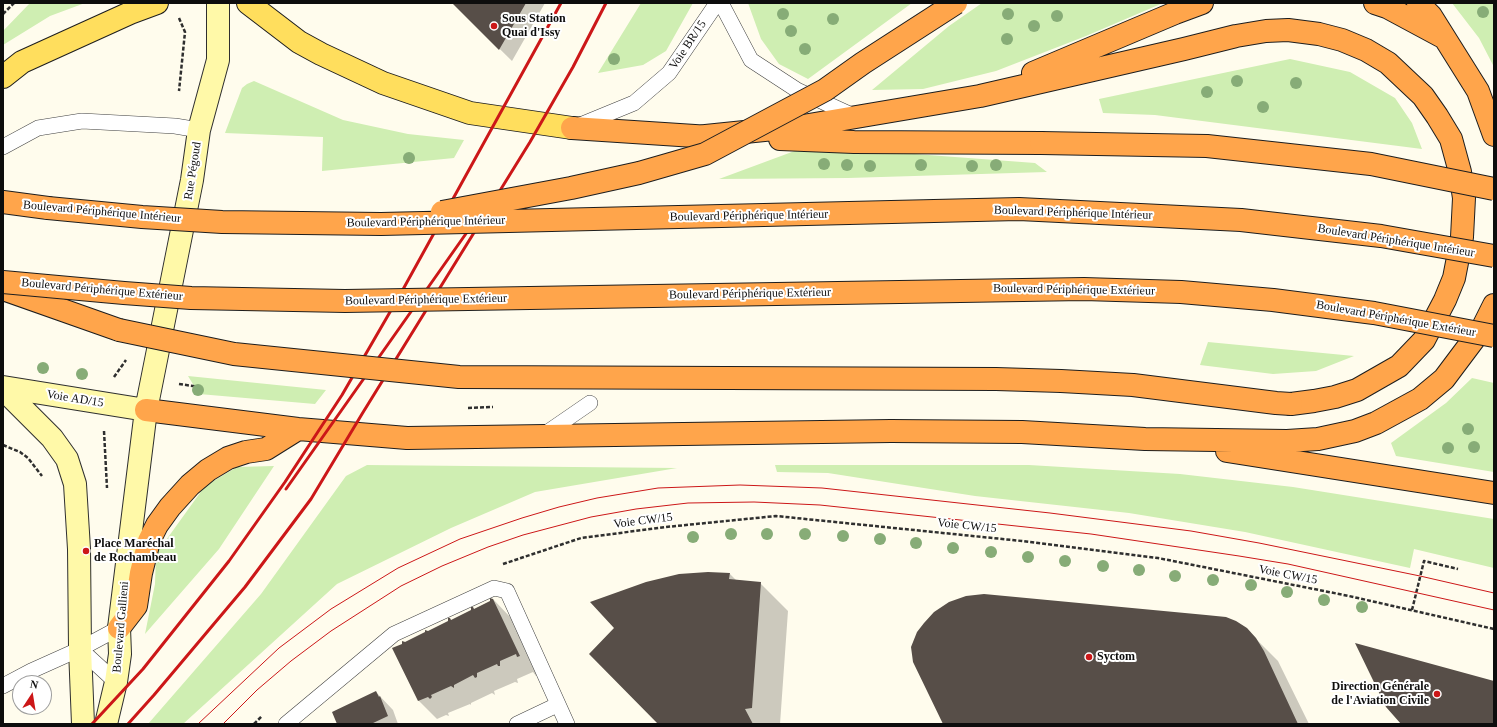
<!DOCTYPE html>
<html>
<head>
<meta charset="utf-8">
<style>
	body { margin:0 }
	#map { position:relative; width:1497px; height:727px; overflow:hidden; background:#fffced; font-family:"Times New Roman",serif }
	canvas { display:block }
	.frame { position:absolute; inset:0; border:4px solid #0d0d0d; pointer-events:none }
	.north { position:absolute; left:12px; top:675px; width:40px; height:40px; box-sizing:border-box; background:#fff; border:1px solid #9e9e9e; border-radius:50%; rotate:12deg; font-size:11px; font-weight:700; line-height:16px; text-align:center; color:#0d0d0d }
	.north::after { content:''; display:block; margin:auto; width:14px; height:18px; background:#cc1718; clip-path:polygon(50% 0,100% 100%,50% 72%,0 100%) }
</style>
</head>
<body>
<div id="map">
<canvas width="1497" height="727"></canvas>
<div class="frame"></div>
<div class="north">N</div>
</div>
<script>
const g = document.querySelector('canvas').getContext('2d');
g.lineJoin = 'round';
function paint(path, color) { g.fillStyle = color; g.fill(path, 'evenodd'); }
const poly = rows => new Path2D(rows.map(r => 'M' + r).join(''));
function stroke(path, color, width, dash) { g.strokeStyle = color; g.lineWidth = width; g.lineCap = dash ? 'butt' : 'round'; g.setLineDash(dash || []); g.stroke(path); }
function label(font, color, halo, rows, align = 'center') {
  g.font = font + ' "Times New Roman",serif'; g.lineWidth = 4; g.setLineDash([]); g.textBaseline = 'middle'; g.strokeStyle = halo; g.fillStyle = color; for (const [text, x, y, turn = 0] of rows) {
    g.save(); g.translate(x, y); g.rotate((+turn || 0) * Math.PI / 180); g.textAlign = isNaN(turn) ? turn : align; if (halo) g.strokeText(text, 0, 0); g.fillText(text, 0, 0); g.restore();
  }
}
paint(poly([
	[30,3,85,3,50,16,3,45,3,31],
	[641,3,693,3,666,51,643,65,598,73],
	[748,3,912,3,808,79,779,64,761,39],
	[982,3,1163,3,1086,36,996,71,923,89,872,90,949,26],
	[1452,3,1494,3,1494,67,1479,38],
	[1290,59,1350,72,1395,98,1412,123,1422,149,1155,115,1103,113,1099,99],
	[254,81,343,120,408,134,464,140,454,158,322,171,323,137,225,133,242,88,247,84],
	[808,146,1035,163,1047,172,848,178,719,179],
	[1208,342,1354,356,1316,371,1273,374,1200,365],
	[188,376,326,390,315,404,199,394],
	[1472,378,1494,383,1494,472,1396,456,1391,443,1446,403],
	[367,465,677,468,535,492,451,528,337,584,183,724,148,724,261,594,346,476],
	[1029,465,1180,474,1293,487,1494,519,1494,568,1414,549,1410,568,1245,532,1129,513,975,496,828,473,777,472,775,465],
	[274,466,219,549,145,634,155,584,156,554,205,486,237,467]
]), '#cfeeb2');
paint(poly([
	[453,3,545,3,512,61],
	[730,574,736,580,760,583,788,611,780,724,659,724],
	[493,599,511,618,538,673,536,676,533,672,517,679,518,683,515,682,494,691,495,695,492,693,471,703,471,705,470,704,448,713,449,716,446,715,437,719,419,701,403,644,404,641,405,643,491,601],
	[1246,629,1278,661,1309,724,944,724],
	[376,692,393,710,398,724,339,724]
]), '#0003');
paint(poly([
	[452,3,526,3,499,50],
	[708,572,730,573,729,579,761,582,752,708,745,709,753,724,658,724,589,654,614,628,590,602,646,582,679,574],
	[984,594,1206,615,1226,617,1236,621,1247,628,1256,638,1264,651,1298,724,943,724,913,662,911,647,917,632,924,623,934,612,949,602,966,596],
	[490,598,493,599,520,656,517,657,516,654,500,661,500,666,498,666,497,664,477,673,477,677,475,678,473,675,454,685,454,688,451,686,431,695,432,697,430,699,428,697,418,701,392,648,402,644,402,641,405,642,425,632,425,630,428,631,448,621,448,618,450,618,451,620,471,610,471,607,473,607,474,609,490,601],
	[1355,643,1494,681,1494,724,1401,724,1386,707],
	[376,691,379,697,380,696,388,716,371,724,337,724,332,712]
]), '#574e48');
const lane = poly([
	[721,3,751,60,797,90,856,117],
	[578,126,634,103,669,73,717,3],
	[3,147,38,128,82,121,175,126,199,130],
	[542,436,590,403],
	[80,649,116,682],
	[3,686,31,671,80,649,119,628],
	[286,724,394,634,494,588,507,591,567,724],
	[517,724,557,705]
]);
const secondary = poly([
	[3,387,146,410],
	[3,389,52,438,67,459,75,484,79,549,80,649,83,724],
	[106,724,116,682,120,654,119,628,146,410,192,180,199,130,218,60,218,3]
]);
const primary = poly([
	[248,3,299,42,321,54,383,83,470,113,572,128],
	[3,77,22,62,130,13,157,3]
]);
const highway = poly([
	[1375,3,1387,7,1441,36],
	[1418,3,1431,16,1478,91,1494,135],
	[1033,73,1175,13,1202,3],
	[572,128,710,137],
	[696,137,803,126,980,96,1184,49,1236,36,1266,31,1288,30,1319,34,1342,40,1366,50,1388,63,1423,96,1437,116,1451,139,1460,172,1464,198,1462,237,1454,278,1445,300,1424,340,1399,366,1357,390,1335,397,1314,401,1291,404],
	[780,139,854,142,1041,143],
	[3,202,48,208],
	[3,289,119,330],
	[146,410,298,429,407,438,891,431,1022,432,1145,439,1287,441,1318,439,1355,431,1376,423,1420,399,1444,379,1483,327,1494,305],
	[1227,451,1494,493],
	[119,628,136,606,141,573,149,541,157,525,170,507,190,485,208,470,228,458,246,452,266,449,298,429]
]);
stroke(lane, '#404040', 16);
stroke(secondary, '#2f2f2f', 24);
stroke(primary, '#1e1e1e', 24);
stroke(highway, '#1e1e1e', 24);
stroke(poly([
	[3,14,14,3],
	[179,18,185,32,179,91],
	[114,377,126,360],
	[179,384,200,387],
	[468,408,493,407],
	[104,431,107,488],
	[3,445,20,452,28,458,42,476],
	[503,564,581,538,666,527,776,516,1022,541,1158,558,1349,596,1494,629],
	[1412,610,1424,561,1458,569],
	[254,724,262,716]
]), '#2f2f2f', 2.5, [4, 2]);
stroke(lane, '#fff', 15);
stroke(secondary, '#fff9a8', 22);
stroke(primary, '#ffde5d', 22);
stroke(highway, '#ffa54b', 22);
stroke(poly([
	[198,724,279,648,331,609,398,568,460,539,522,518,559,507,597,498,658,488,740,485,822,488,1050,513,1191,531,1259,543,1420,576,1494,593],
	[223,724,257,690,291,661,331,631,401,586,442,566,488,547,523,535,591,517,636,509,688,503,754,502,820,505,1091,534,1239,556,1288,564,1494,610]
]), '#cc1718', 1);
stroke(poly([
	[286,489,477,218],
	[92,724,143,669,229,561,285,482,342,395,401,293,561,3],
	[128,724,154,695,245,587,311,499,362,414,530,142,573,67,606,3]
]), '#cc1718', 3);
const highwayBridge = poly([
	[1041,143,1207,146,1371,164,1494,189],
	[48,208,142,217,222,222,381,224,1019,209,1241,220,1381,236,1494,256],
	[442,212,571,188,639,173,705,154,825,90,863,63,956,3],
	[3,282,124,293,191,298,345,301,1084,289,1181,292,1273,300,1374,313,1494,336],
	[119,330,234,354,459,377,996,379,1061,381,1133,385,1276,403,1291,404]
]);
stroke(highwayBridge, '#1e1e1e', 24, []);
stroke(highwayBridge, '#ffa54b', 22);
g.fillStyle = '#87ac77';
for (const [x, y] of [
	[1483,12],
	[783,14],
	[1008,14],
	[1057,16],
	[833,19],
	[1034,26],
	[791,31],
	[1007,39],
	[805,49],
	[614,59],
	[1237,81],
	[1296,83],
	[1207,92],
	[1263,107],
	[409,158],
	[824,164],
	[847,165],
	[921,165],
	[996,165],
	[870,166],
	[972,166],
	[43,368],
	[82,374],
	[198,390],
	[1468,429],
	[1474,447],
	[1448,448],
	[731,534],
	[767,534],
	[805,534],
	[843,536],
	[693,537],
	[880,539],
	[916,543],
	[953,548],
	[991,552],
	[1028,557],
	[1065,561],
	[1103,566],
	[1139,570],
	[1175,576],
	[1213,580],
	[1251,585],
	[1287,592],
	[1324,600],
	[1362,607]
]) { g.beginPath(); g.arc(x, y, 6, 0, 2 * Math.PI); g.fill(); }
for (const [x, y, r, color] of [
	[494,26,4,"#cc1718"],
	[86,551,4,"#cc1718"],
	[1089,657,4,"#cc1718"],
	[1437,694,4,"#cc1718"]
]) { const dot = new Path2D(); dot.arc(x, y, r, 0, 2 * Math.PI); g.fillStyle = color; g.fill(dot); stroke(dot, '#fff', 1.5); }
label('bold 12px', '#0d0d0d', '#fff', [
	["Sous Station",502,19],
	["Quai d'Issy",502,33],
	["Place Maréchal",94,544],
	["de Rochambeau",94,558],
	["Syctom",1097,657],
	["Direction Générale",1429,687,"right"],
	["de l'Aviation Civile",1429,701,"right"]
], 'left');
label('12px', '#0d0d0d', '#fff', [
	["Voie BR/15",688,45,-56],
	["Rue Pégoud",193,171,-81],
	["Boulevard Périphérique Intérieur",102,212,5],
	["Boulevard Périphérique Intérieur",1073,213,2],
	["Boulevard Périphérique Intérieur",749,216,-1],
	["Boulevard Périphérique Intérieur",426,222,-1],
	["Boulevard Périphérique Intérieur",1396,241,9],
	["Boulevard Périphérique Extérieur",102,290,5],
	["Boulevard Périphérique Extérieur",1074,290,1],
	["Boulevard Périphérique Extérieur",750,294,-1],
	["Boulevard Périphérique Extérieur",426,300,-1],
	["Boulevard Périphérique Extérieur",1396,319,10],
	["Voie AD/15",75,399,9],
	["Voie CW/15",643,521,-7],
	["Voie CW/15",967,526,6],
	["Voie CW/15",1288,575,11],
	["Boulevard Gallieni",121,627,-85]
]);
</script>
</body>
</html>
